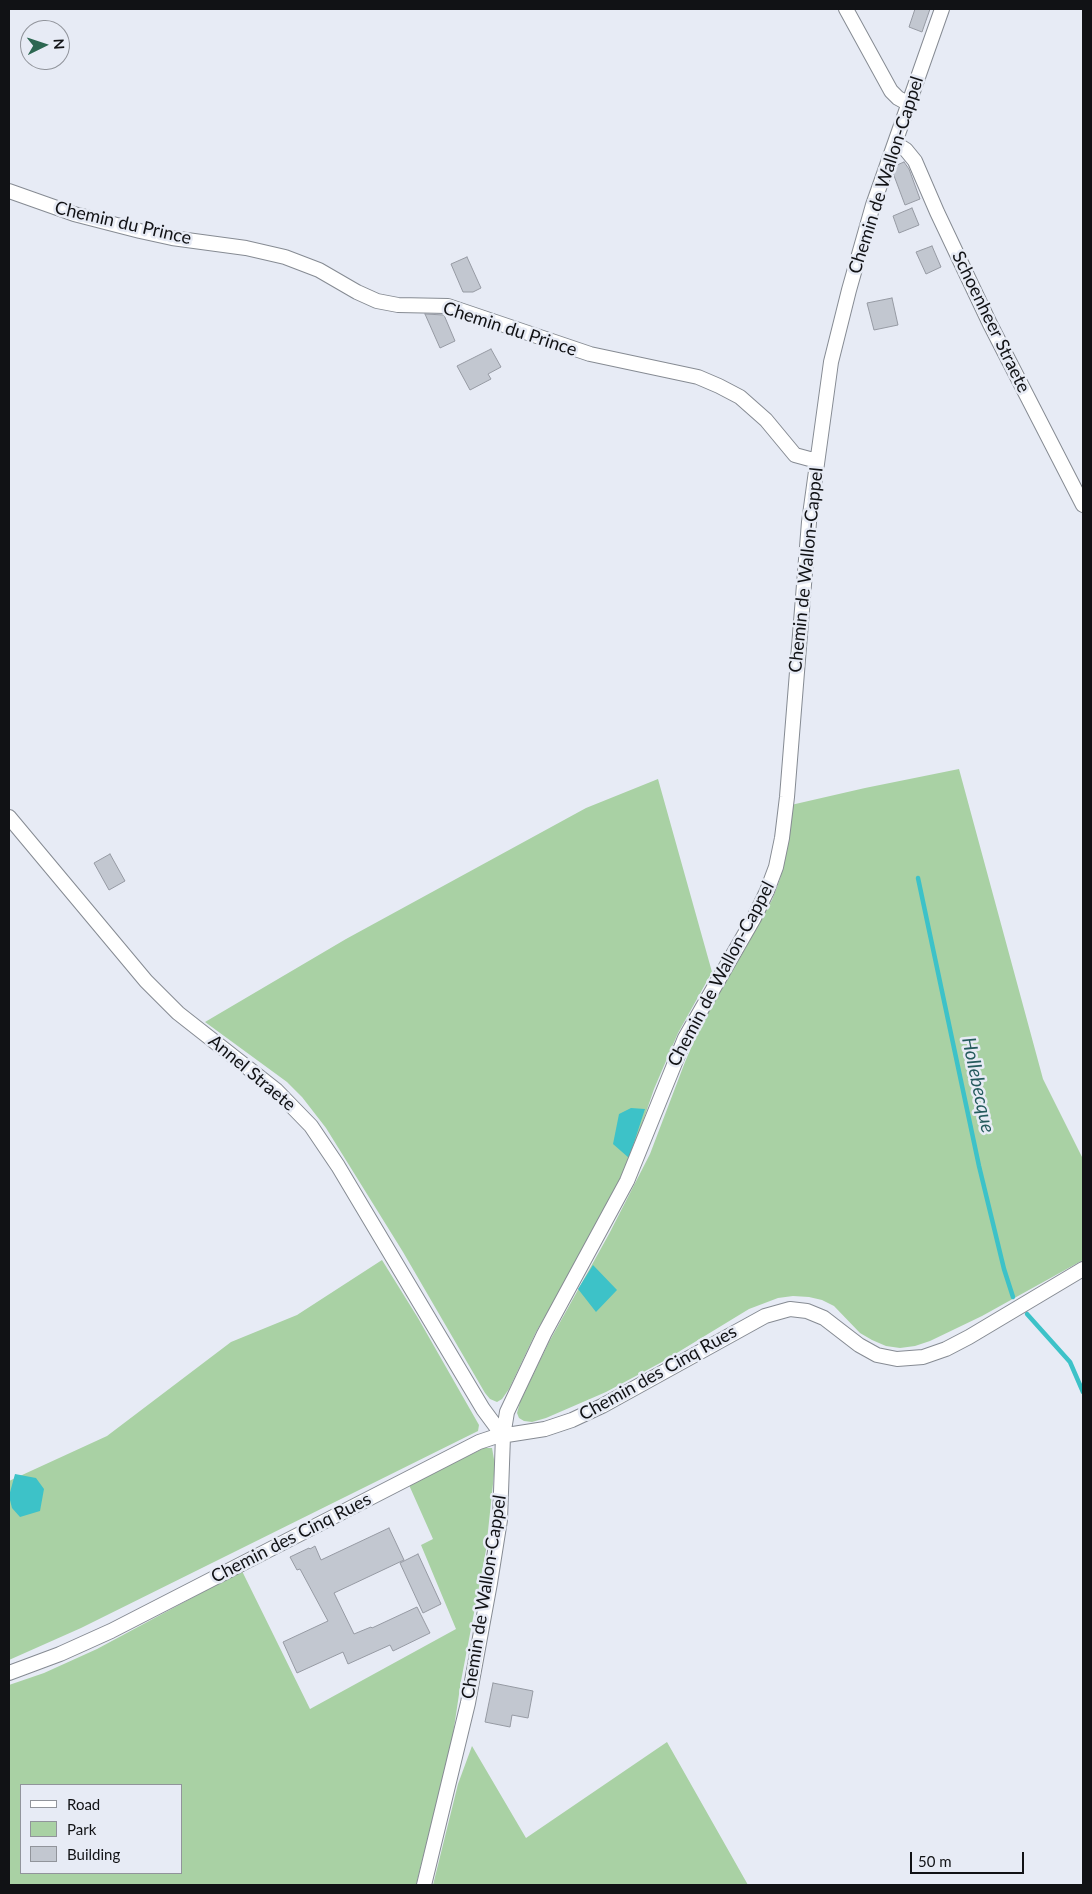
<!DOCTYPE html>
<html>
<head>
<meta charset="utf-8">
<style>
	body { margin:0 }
	#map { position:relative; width:1092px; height:1894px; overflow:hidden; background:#e7ebf5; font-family:Lato,sans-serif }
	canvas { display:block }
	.frame { position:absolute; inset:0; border:10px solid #111215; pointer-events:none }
	.legend { position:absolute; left:20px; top:1784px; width:162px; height:90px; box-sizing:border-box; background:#e7ebf5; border:1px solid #91949b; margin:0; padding:6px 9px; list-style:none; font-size:15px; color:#111215 }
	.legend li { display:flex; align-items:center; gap:10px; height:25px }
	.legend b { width:25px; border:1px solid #91949b }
	.north { position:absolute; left:20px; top:20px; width:50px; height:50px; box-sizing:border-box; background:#e7ebf5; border:1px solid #91949b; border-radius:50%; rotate:86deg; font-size:14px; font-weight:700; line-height:20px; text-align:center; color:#111215 }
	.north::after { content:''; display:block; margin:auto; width:18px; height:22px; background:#2c6751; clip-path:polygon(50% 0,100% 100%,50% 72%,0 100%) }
	.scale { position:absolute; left:910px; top:1852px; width:114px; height:22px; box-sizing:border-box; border:2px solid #111215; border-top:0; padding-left:6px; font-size:15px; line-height:18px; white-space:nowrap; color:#111215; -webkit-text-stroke:4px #e7ebf5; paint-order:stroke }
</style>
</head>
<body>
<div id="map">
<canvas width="1092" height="1894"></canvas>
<div class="frame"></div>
<ul class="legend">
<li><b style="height:6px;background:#fff"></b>Road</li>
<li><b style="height:14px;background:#a9d1a4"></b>Park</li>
<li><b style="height:14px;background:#c2c7d0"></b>Building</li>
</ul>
<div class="north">N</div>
<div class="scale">50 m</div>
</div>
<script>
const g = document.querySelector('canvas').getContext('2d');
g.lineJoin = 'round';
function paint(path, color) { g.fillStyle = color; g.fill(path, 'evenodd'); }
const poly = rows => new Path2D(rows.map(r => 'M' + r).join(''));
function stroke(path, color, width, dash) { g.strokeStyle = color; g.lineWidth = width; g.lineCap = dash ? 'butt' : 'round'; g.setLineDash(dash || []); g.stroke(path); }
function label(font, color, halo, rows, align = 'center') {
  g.font = font + ' Lato,sans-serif'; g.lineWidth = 5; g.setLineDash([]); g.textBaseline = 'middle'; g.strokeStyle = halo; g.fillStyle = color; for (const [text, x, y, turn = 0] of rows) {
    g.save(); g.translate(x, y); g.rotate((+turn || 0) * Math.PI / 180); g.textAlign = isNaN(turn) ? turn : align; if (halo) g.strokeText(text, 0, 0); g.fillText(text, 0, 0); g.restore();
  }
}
paint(poly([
	[959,769,1043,1079,1083,1159,1083,1260,982,1316,930,1341,915,1346,900,1348,886,1346,872,1340,860,1333,834,1306,822,1300,809,1297,793,1296,778,1298,749,1309,662,1362,606,1392,546,1418,532,1422,524,1421,519,1418,517,1413,520,1402,549,1342,609,1234,650,1154,685,1062,702,1023,772,900,780,879,787,846,791,805,865,788],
	[658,779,712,972,678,1033,654,1089,628,1165,602,1218,536,1332,509,1389,502,1399,497,1402,490,1399,485,1393,403,1252,326,1128,302,1097,287,1082,205,1022,346,939,586,808],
	[382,1260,418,1318,479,1425,478,1431,81,1628,9,1660,9,1481,107,1436,231,1342,297,1315],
	[484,1448,492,1448,495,1465,486,1550,461,1681,452,1741,416,1885,9,1885,9,1685,44,1673,97,1649,242,1571,310,1709,456,1629,421,1545,433,1539,409,1485],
	[21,1785,181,1785,181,1873,21,1873],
	[667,1742,748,1885,433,1885,458,1784,472,1746,526,1838]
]), '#a9d1a4');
paint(poly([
	[631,1108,645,1109,629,1158,613,1144,619,1114],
	[593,1265,617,1290,596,1312,578,1289],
	[15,1474,36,1478,44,1489,40,1511,20,1517,12,1508,9,1496]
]), '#3dc2c8');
stroke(poly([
	[918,878,979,1166,1004,1269,1013,1297],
	[1027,1314,1070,1362,1083,1392]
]), '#3dc2c8', 4.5);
const building = poly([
	[915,9,930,9,922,32,909,27,915,9],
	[904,162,909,169,920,199,905,205,893,173,897,165,904,162],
	[912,208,919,225,899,233,893,216,912,208],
	[932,246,941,267,926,274,916,252,932,246],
	[467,257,481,288,473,292,463,292,451,264,467,257],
	[892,298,898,325,874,330,867,303,892,298],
	[425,314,444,315,455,341,440,348,425,314],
	[491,349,501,367,488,374,491,379,470,390,457,366,491,349],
	[110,854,125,881,109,890,94,863,110,854],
	[389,1528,404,1560,334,1593,354,1634,371,1627,372,1628,417,1607,430,1633,393,1651,390,1645,348,1664,343,1652,297,1673,283,1642,328,1621,300,1569,297,1570,290,1557,309,1548,310,1549,315,1546,321,1560,389,1528],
	[418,1554,441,1604,423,1613,400,1563,418,1554],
	[493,1683,533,1691,528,1718,512,1715,510,1727,485,1722,493,1683]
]);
paint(building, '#c2c7d0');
stroke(building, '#969aa3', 1);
const minor = poly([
	[846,9,891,91,898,98,909,104],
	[895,143,906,150,915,161,937,212,990,324,1083,505],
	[9,191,74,214,140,231,172,238,246,248,285,257,319,270,357,292,377,301,398,305,448,306,590,354,698,377,719,386,740,397,766,420,795,455,817,461],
	[9,817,146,981,178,1013,276,1090,311,1126,338,1166,483,1409,503,1436],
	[9,1673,60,1654,111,1631,479,1442,494,1437,545,1429,572,1420,602,1406,765,1316,790,1309,807,1311,824,1318,859,1345,877,1355,897,1359,923,1357,946,1349,969,1337,1083,1269],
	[424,1885,468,1703,490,1583,500,1520,503,1436,507,1412,544,1334,627,1181,685,1038,754,918,767,891,776,867,782,838,787,797,809,522,831,362,849,290,873,205,942,9]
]);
stroke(minor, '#868b93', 16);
stroke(minor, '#fff', 14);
label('18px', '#111215', '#e7ebf5', [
	["Chemin de Wallon-Cappel",886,175,-72],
	["Chemin du Prince",123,223,13],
	["Schoenheer Straete",991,322,64],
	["Chemin du Prince",510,329,18],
	["Chemin de Wallon-Cappel",806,570,-84],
	["Chemin de Wallon-Cappel",721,974,-62],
	["Annel Straete",252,1073,40],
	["Chemin des Cinq Rues",658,1373,-29],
	["Chemin des Cinq Rues",291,1538,-27],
	["Chemin de Wallon-Cappel",484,1597,-81]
]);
label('italic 19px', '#255b5d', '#e7ebf5', [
	["Hollebecque",978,1085,78]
]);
</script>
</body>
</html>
